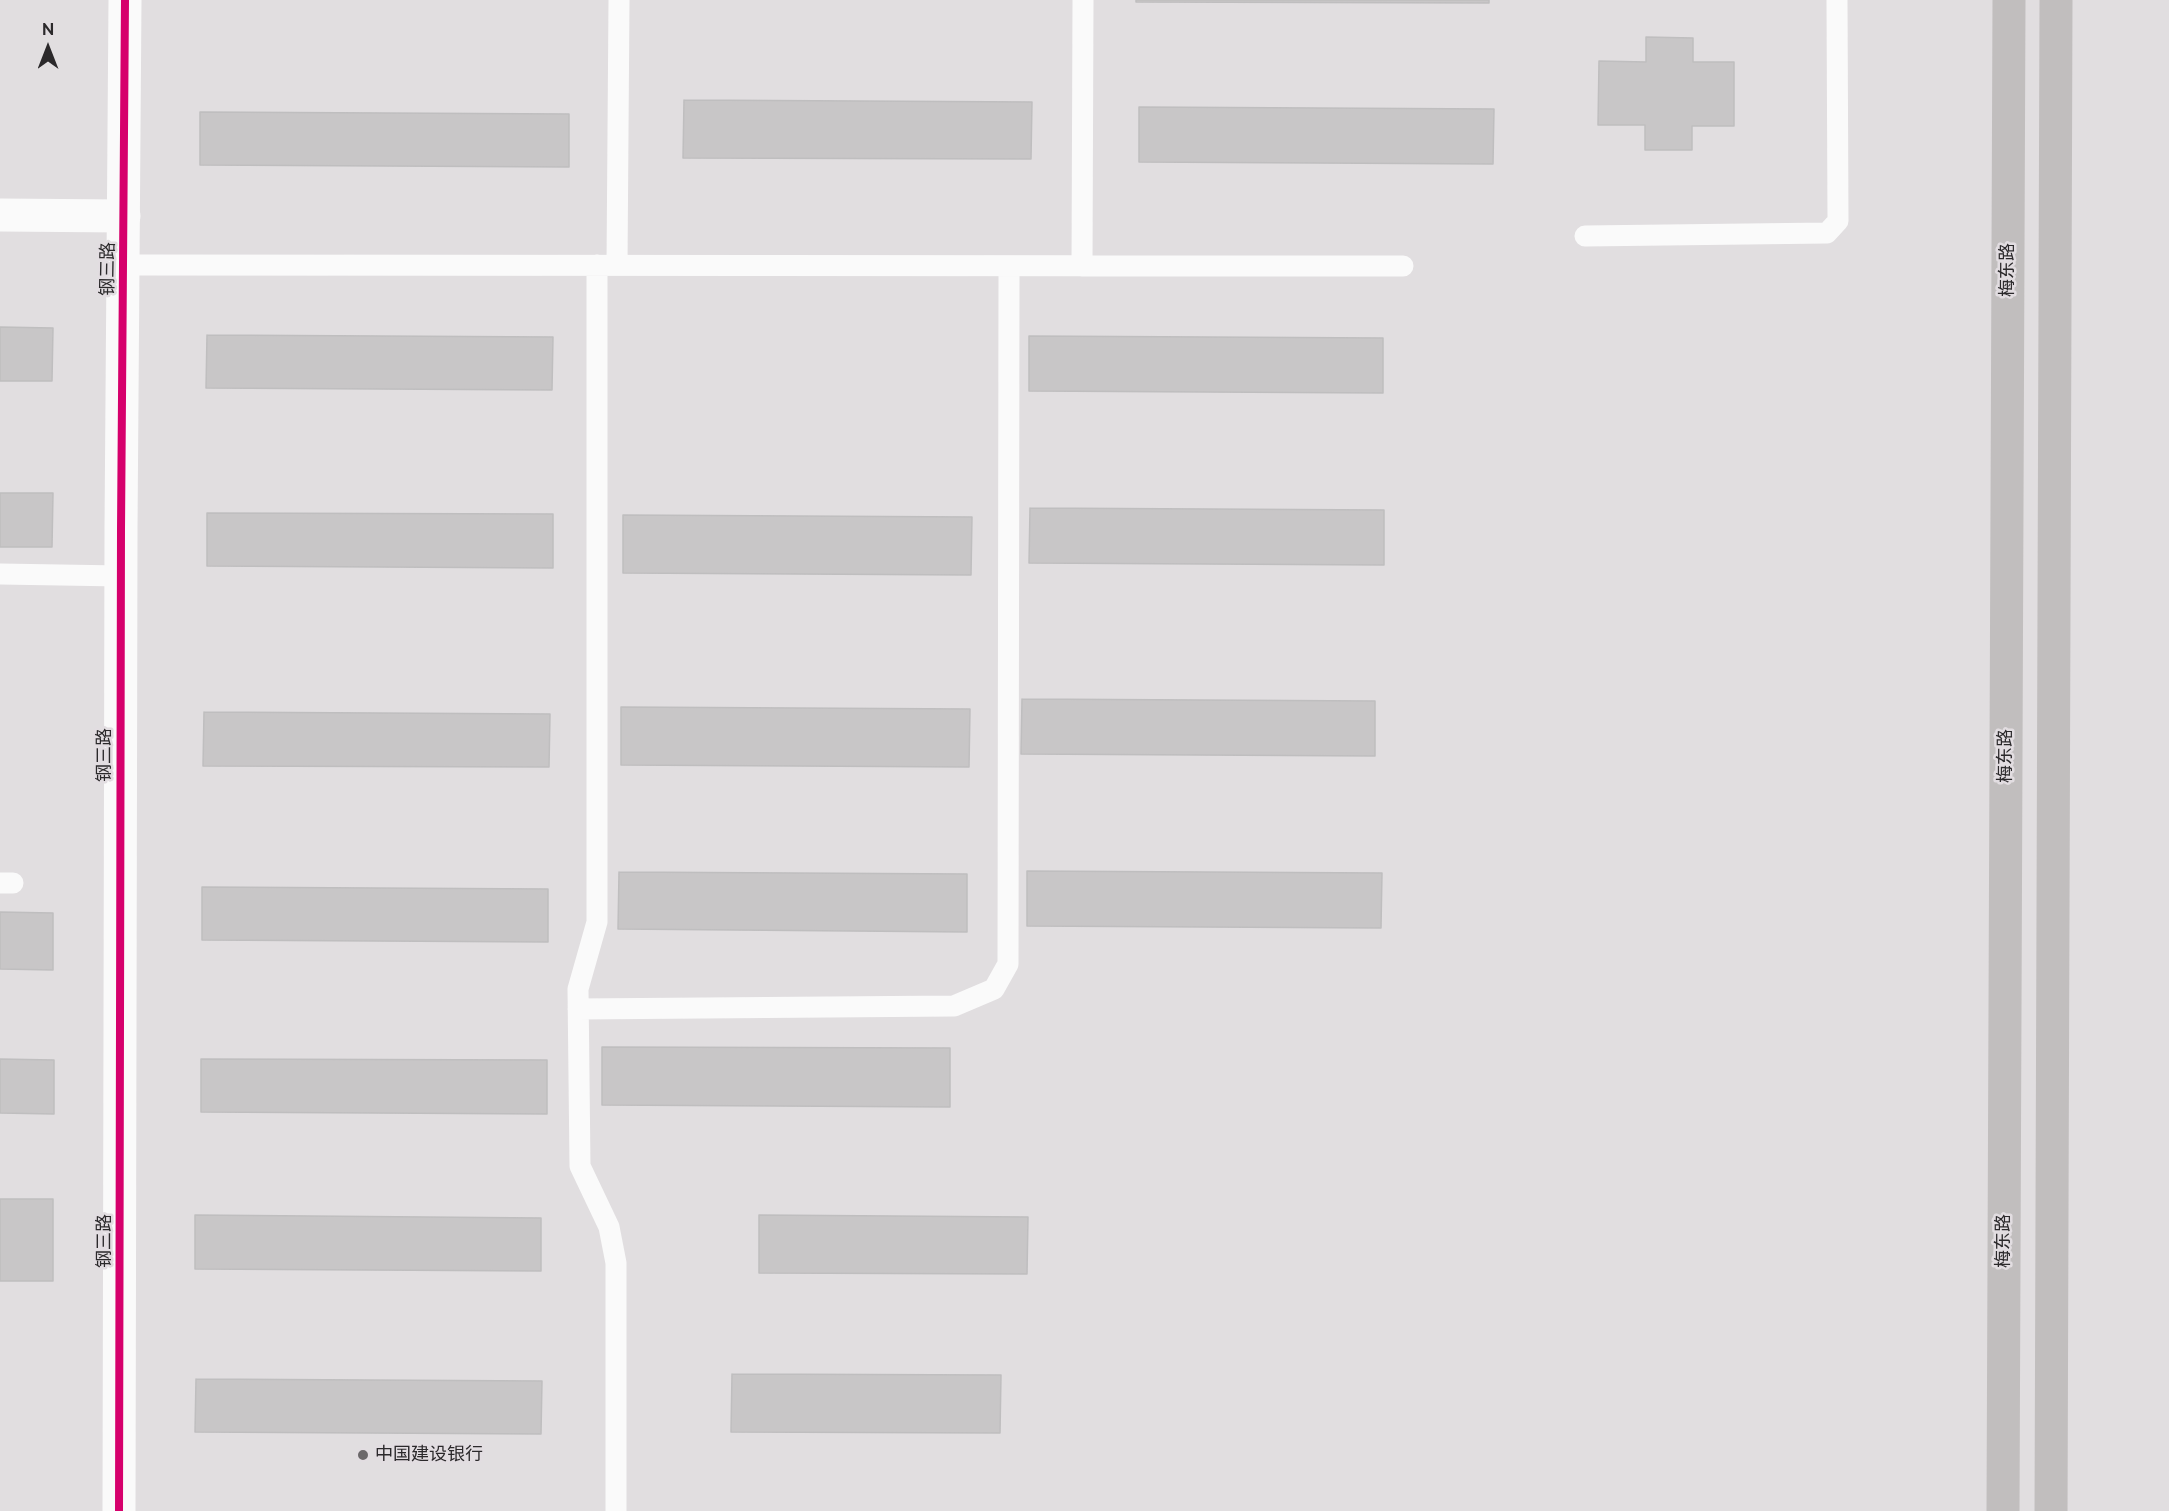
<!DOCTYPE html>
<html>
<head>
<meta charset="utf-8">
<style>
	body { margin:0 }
	#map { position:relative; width:2169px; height:1511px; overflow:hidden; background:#e1dee0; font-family:Raleway,sans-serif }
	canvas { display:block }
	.north { position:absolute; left:18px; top:18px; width:60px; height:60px; -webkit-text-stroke:4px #e2dde1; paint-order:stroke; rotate:0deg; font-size:16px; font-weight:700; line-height:24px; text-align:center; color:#2b292b }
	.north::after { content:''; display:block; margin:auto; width:21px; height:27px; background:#2b292b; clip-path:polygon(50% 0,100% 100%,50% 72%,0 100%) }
</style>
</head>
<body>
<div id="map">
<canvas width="2169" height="1511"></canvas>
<div class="north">N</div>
</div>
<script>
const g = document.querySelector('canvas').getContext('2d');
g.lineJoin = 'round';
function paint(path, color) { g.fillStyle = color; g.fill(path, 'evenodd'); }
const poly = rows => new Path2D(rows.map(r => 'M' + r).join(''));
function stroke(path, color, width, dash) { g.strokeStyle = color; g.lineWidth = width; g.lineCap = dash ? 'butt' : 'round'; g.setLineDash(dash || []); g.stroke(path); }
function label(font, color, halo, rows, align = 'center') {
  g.font = font + ' Raleway,"Noto Sans SC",sans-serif'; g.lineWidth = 5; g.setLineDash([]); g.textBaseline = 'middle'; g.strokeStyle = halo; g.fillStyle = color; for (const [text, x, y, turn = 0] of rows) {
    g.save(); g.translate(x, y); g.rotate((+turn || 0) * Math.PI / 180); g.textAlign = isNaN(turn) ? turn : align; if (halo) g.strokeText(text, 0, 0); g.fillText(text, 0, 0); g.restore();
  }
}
const building = poly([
	[1136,0,1489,0,1489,3,1136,2,1136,0],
	[1646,37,1693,38,1693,62,1734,62,1734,126,1692,126,1692,150,1645,150,1645,125,1598,125,1599,61,1646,62,1646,37],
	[684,100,1032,102,1031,159,683,158,684,100],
	[1139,107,1494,109,1493,164,1139,162,1139,107],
	[200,112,569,114,569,167,200,165,200,112],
	[0,327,53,328,52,381,0,381,0,327],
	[207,335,553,337,552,390,206,388,207,335],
	[1029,336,1383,338,1383,393,1029,391,1029,336],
	[0,493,53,493,52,547,0,547,0,493],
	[1030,508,1384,510,1384,565,1029,563,1030,508],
	[207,513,553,514,553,568,207,566,207,513],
	[623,515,972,517,971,575,623,573,623,515],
	[1022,699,1375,701,1375,756,1021,754,1022,699],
	[621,707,970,709,969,767,621,765,621,707],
	[204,712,550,714,549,767,203,766,204,712],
	[1027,871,1382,873,1381,928,1027,926,1027,871],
	[619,872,967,874,967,932,618,929,619,872],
	[202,887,548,889,548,942,202,940,202,887],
	[0,912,53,913,53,970,0,969,0,912],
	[602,1047,950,1048,950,1107,602,1105,602,1047],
	[0,1059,54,1060,54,1114,0,1113,0,1059],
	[201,1059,547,1060,547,1114,201,1112,201,1059],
	[0,1199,53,1199,53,1281,0,1281,0,1199],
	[195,1215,541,1218,541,1271,195,1269,195,1215],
	[759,1215,1028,1217,1027,1274,759,1273,759,1215],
	[732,1374,1001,1375,1000,1433,731,1432,732,1374],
	[196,1379,542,1381,541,1434,195,1432,196,1379]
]);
paint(building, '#c8c6c7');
stroke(building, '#bfbebf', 1.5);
stroke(poly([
	[1585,236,1827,233,1838,221,1837,0],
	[123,265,1403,266],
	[597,265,597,922,578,989,580,1166,609,1227,616,1263,616,1511],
	[617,265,619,0],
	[1082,266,1083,0],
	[0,574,121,576],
	[0,883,13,883],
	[578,1009,954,1006,994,989,1008,964,1009,266]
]), '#fafafa', 21);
stroke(poly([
	[0,215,124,216]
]), '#fafafa', 33);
stroke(poly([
	[119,1511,121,529,125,0]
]), '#fafafa', 33);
stroke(poly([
	[2003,1511,2009,0],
	[2051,1511,2056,0]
]), '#c1bebe', 33);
stroke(poly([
	[119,1511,121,529,125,0]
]), '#d6006c', 8);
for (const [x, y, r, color] of [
	[363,1455,6,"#6b686a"]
]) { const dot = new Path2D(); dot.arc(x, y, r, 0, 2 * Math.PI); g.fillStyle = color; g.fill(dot); stroke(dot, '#e2dde1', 2); }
label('18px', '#2b292b', '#e2dde1', [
	["钢三路",108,269,-89],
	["梅东路",2008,270,-90],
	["钢三路",105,755,-90],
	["梅东路",2006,756,-90],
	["钢三路",105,1241,-90],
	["梅东路",2004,1241,-90]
]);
label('18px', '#2b292b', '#e2dde1', [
	["中国建设银行",375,1455]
], 'left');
</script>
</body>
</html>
